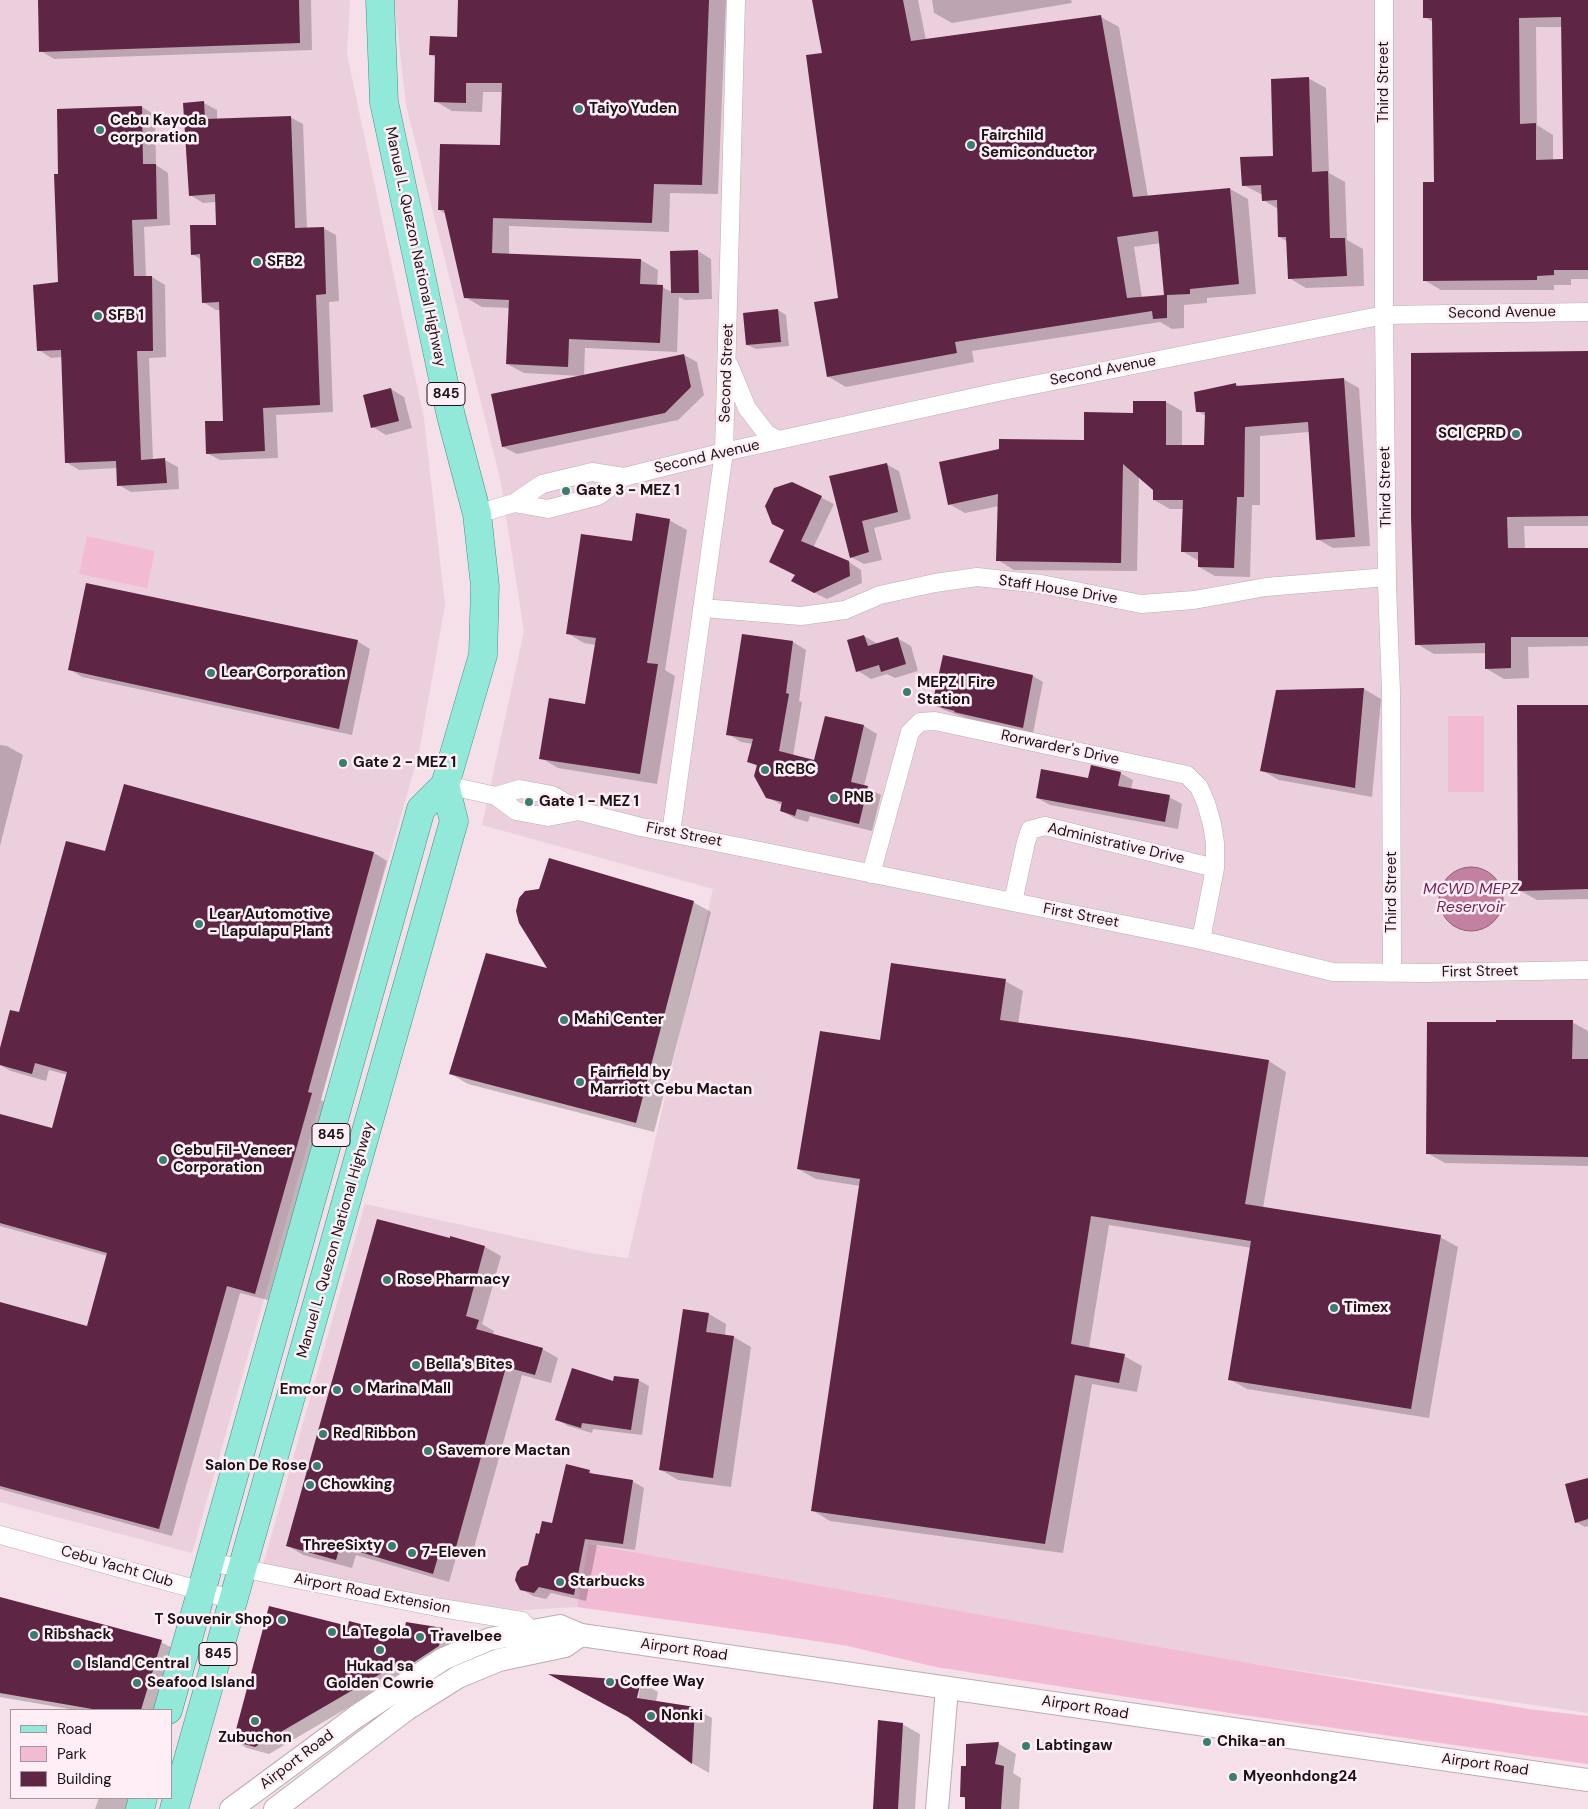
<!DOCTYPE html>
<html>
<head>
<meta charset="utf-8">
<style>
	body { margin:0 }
	#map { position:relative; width:1588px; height:1809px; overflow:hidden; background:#f5dfe8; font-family:"DM Sans",sans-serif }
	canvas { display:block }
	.legend { position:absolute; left:10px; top:1709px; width:162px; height:90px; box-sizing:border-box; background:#ffeef5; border:1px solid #a3969c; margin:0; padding:6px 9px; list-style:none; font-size:15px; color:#1a1316 }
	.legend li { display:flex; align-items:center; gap:10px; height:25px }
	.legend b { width:25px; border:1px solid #a3969c }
</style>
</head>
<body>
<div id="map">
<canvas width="1588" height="1809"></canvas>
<ul class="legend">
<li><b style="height:6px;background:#93e9d9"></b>Road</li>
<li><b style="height:14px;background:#f3bad4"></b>Park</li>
<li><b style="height:14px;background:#5e2544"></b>Building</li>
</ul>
</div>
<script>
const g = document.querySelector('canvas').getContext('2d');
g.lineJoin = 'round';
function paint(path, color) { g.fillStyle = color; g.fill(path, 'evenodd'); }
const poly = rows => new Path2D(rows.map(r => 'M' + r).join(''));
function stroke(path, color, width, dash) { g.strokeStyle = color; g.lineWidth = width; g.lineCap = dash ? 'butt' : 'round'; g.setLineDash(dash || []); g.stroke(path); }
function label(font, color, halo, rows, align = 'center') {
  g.font = font + ' "DM Sans",sans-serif'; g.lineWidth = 5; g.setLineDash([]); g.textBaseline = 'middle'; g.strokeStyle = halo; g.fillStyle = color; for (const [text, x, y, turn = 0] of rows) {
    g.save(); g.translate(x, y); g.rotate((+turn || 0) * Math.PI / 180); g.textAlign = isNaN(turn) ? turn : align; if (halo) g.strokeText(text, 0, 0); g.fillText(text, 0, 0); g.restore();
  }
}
paint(poly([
	[0,0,350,0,347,54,424,419,445,605,419,752,192,1553,0,1502],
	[394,0,1588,0,1588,1713,1255,1664,588,1544,577,1607,507,1611,446,1602,263,1565,365,1204,595,1254,628,1258,713,889,482,825,524,631,500,478,406,105]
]), '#eccfdc');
paint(poly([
	[87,536,155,551,147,588,79,574],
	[1448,716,1484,716,1484,792,1448,792],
	[588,1544,1255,1664,1528,1709,1588,1716,1588,1764,1243,1715,936,1667,848,1646,756,1632,577,1607]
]), '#f3bad4');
const water = poly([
	'1439 899a32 32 0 1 1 64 0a32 32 0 1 1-64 0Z'
]);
paint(water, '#c480a1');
stroke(water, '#915f77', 1);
paint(poly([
	[39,0,311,0,312,50,54,59,41,51],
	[460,0,726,0,718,194,670,193,669,232,509,226,509,255,641,260,658,270,657,286,662,287,672,292,698,251,711,259,712,299,685,300,679,297,677,352,585,348,584,376,684,355,697,362,704,395,678,420,517,454,503,447,581,376,524,373,507,364,510,308,482,307,465,297,446,214,439,210,501,146,503,92,483,92,482,112,452,111,435,101,437,58,430,55,458,38],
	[813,0,918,0,926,40,1101,17,1119,27,1148,197,1230,189,1248,199,1256,294,1207,298,1207,303,1184,305,1184,328,1172,329,1160,322,972,351,974,362,846,387,829,377,839,299,823,54],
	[1161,243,1165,296,1142,298,1134,247],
	[932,0,1071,0,1072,3,952,23,934,13],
	[1425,0,1588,0,1588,279,1571,279,1571,285,1554,285,1554,290,1441,290,1424,280,1436,183,1433,22,1425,17],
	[1536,27,1562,27,1565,160,1553,161,1553,135,1537,125],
	[1308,78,1326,88,1329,173,1345,182,1347,240,1363,249,1364,286,1306,288,1289,278,1288,242,1279,237,1278,209,1263,200,1263,195,1243,185,1275,157],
	[204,103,217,110,217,120,290,117,303,124,307,229,323,228,336,235,339,301,329,302,333,412,276,415,278,458,220,460,207,453,225,422,220,310,216,310,203,302,202,260,192,254,217,226,216,202,203,203,190,195],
	[142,107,155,115,156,165,168,173,170,225,144,227,146,277,152,277,165,285,166,357,149,358,153,460,165,460,178,467,179,489,131,492,119,485,118,468,79,470,66,462,62,357,51,358,39,350,60,284,59,175],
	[778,310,786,315,789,346,756,349,747,345],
	[1588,353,1588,526,1524,526,1525,549,1588,549,1588,646,1528,647,1529,678,1504,679,1487,669,1486,653,1434,654,1417,644],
	[1343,379,1359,388,1370,546,1333,548,1317,539,1309,432,1260,436,1260,505,1252,505,1250,577,1215,576,1199,567,1199,561,1182,551,1184,509,1170,509,1154,500,1154,489,1139,476,1137,571,1014,570,998,560,999,506,965,513,949,504,1085,441,1135,415,1166,402,1182,411,1182,446,1206,446,1206,416,1197,411,1236,384,1240,387],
	[391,389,404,397,412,428,386,435,373,427],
	[886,464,899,471,911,519,874,528,882,560,864,564,851,557,831,477],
	[792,483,834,504,813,548,849,562,861,570,862,583,827,599,805,588,796,575,770,562,785,531,773,524],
	[669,520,687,530,665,670,675,676,657,784,558,768,541,758,586,705,596,645,584,643,567,633,633,543],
	[744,636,793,642,806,650,799,701,802,702,793,756,815,761,864,726,877,734,864,786,881,795,872,831,810,816,808,822,794,818,781,810,782,805,767,797,758,767,749,761,753,744,741,742,728,734],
	[864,636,878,644,897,638,911,646,918,671,895,678,887,674,871,679,858,671],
	[357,641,370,649,352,735,82,677,69,669],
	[1033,676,1043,682,1033,733,966,718,944,710,934,704],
	[1364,689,1381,699,1372,797,1279,780,1261,770],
	[1588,706,1588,899,1537,900,1519,890],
	[0,745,7,746,23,755,0,846],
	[1120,773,1133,780,1131,789,1169,797,1182,804,1178,829,1050,805,1037,798,1089,779],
	[125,786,374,853,387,861,321,1100,325,1102,268,1300,240,1293,172,1536,0,1489,0,1304,87,1328,108,1256,0,1226,0,1115,53,1129,68,1075,49,1070,46,1081,11,1071,0,1065,0,1053,19,1014,106,853],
	[693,902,711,912,654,1132,468,1084,451,1074,549,970],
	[1005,981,1023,991,1018,1024,1130,1039,1269,1061,1286,1072,1263,1208,1440,1237,1458,1247,1429,1418,1247,1389,1229,1379,1252,1248,1109,1225,1089,1348,1124,1356,1142,1366,1137,1392,1092,1384,1063,1553,830,1521,812,1510,860,1186,816,1179,798,1169,881,1042],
	[1572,1022,1588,1031,1588,1166,1445,1163,1427,1153],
	[451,1238,485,1247,501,1256,482,1324,494,1331,493,1335,542,1349,558,1358,551,1383,522,1375,472,1555,458,1551,449,1582,356,1555,352,1568,303,1555,287,1545],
	[684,1311,709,1314,726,1324,725,1336,734,1337,751,1347,731,1487,678,1480,661,1470],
	[638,1380,649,1386,642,1435,593,1429,592,1433,568,1426,557,1419,614,1383],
	[589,1471,596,1476,632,1481,644,1488,635,1550,597,1545,586,1601,551,1593,546,1599,533,1596,521,1589,540,1535,553,1525],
	[1588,1479,1588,1526,1585,1527,1576,1522],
	[0,1599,161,1642,174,1649,156,1710,75,1710,0,1697],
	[348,1628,404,1637,442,1629,455,1637,452,1654,405,1674,269,1754,247,1748,234,1741],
	[553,1675,640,1682,658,1692,656,1702,694,1708,712,1718,709,1773,692,1763,632,1719],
	[638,1688,640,1688,637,1705,634,1704],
	[902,1724,920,1734,915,1809,874,1809],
	[999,1744,1016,1754,1013,1773,1021,1778,1019,1809,966,1809,966,1799,961,1796,968,1767,967,1745],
	[99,1798,132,1798,129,1809,95,1809]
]), '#0003');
paint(poly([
	[38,0,299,0,300,43,39,52],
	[458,0,709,0,702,185,654,184,652,223,493,218,492,253,641,259,640,284,663,285,660,343,569,339,568,367,506,364,509,300,464,298,444,210,438,210,440,144,500,145,502,83,466,83,466,103,434,102,435,55,429,55,430,36,457,37],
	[812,0,903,0,911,41,1101,15,1133,197,1230,188,1239,284,1190,289,1190,294,1167,295,1167,318,1153,319,1152,311,955,342,957,353,827,377,814,302,838,298,806,55,822,53],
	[1158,231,1164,295,1127,298,1117,237],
	[1423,0,1588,0,1588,270,1554,270,1554,275,1537,276,1537,280,1423,281,1423,182,1434,182,1432,18,1423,18],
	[1561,17,1563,159,1536,160,1536,123,1520,124,1519,18],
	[1309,77,1312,172,1328,171,1330,238,1345,238,1347,276,1288,279,1286,237,1278,237,1277,200,1262,201,1261,185,1242,186,1240,157,1273,156,1271,79],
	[204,101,205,119,291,116,295,228,324,227,326,294,316,295,320,405,263,408,265,451,206,454,205,421,223,421,219,302,202,303,200,254,191,255,190,225,216,225,215,194,189,196,183,103],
	[142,106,143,164,156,164,157,219,132,220,134,276,152,276,153,351,137,351,141,460,165,458,167,483,117,486,116,461,65,463,61,350,37,351,33,285,58,282,54,174,58,174,57,109],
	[698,250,699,293,671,293,670,251],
	[778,309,781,342,746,345,743,313],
	[1588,351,1588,516,1507,517,1508,548,1588,548,1588,637,1511,637,1511,668,1485,669,1485,643,1415,645,1411,517,1411,353],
	[684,354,691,387,665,413,502,447,491,394],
	[1344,378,1355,537,1316,540,1308,422,1245,427,1244,497,1237,497,1234,568,1198,567,1198,552,1181,552,1183,500,1153,500,1153,490,1123,464,1121,563,996,561,998,494,948,505,939,462,999,449,999,439,1084,440,1084,412,1133,413,1133,401,1166,401,1166,445,1204,445,1205,412,1196,412,1194,392,1236,383,1236,386],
	[391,388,399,421,371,428,363,395],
	[887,463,898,512,862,521,869,552,850,558,829,476],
	[792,482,822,496,801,541,849,561,850,576,814,593,791,581,795,575,769,562,784,530,772,524,765,506,774,488],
	[636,513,670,519,647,663,658,664,640,774,539,759,549,698,585,704,596,638,566,634,581,534,632,541],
	[86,583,358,640,339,729,68,670],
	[742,634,793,641,786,693,789,694,779,751,814,760,825,716,864,725,851,782,868,786,859,824,797,809,795,816,780,811,782,802,766,798,754,776,757,765,747,762,753,739,726,735],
	[864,635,868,646,898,637,906,664,881,672,879,665,856,672,847,640],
	[943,655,1033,675,1023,728,954,712,955,711,932,705],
	[1364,688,1355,788,1260,771,1276,690],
	[1517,705,1588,705,1588,889,1518,891],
	[1091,765,1121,772,1118,786,1170,795,1165,822,1036,798,1041,769,1088,778],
	[124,784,374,852,308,1092,312,1093,255,1294,227,1286,159,1529,0,1486,0,1302,87,1326,107,1253,0,1223,0,1114,52,1128,67,1072,35,1063,32,1074,0,1065,0,1048,10,1010,19,1012,66,841,105,851],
	[549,858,694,901,636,1123,449,1074,486,953,547,968,519,923,516,911,519,898,525,891,539,889],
	[891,963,1006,979,1000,1020,1130,1038,1269,1060,1245,1204,1441,1235,1411,1409,1228,1380,1251,1241,1091,1216,1071,1344,1125,1354,1119,1383,1075,1375,1045,1544,811,1511,860,1179,797,1169,820,1031,880,1040],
	[1496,1020,1573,1020,1572,1059,1588,1059,1588,1157,1426,1154,1427,1022,1496,1022],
	[377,1219,450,1238,450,1236,485,1246,466,1316,479,1320,476,1329,543,1348,535,1375,506,1367,456,1547,442,1543,433,1574,340,1546,336,1560,286,1546],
	[683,1309,709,1313,706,1332,734,1336,713,1478,659,1470],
	[572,1368,613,1381,614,1376,639,1379,631,1430,582,1423,581,1428,555,1420],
	[566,1464,590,1470,589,1473,633,1480,623,1544,585,1539,574,1595,539,1587,534,1593,520,1590,515,1580,517,1572,521,1567,528,1565,536,1533,539,1534,542,1521,552,1523],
	[1588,1478,1588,1519,1575,1523,1565,1484],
	[0,1597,162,1640,141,1710,98,1710,0,1693],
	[269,1606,348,1626,349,1621,403,1635,406,1622,443,1628,439,1646,399,1672,394,1666,255,1747,233,1741],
	[548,1674,641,1681,637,1698,695,1707,692,1764,628,1717],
	[878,1720,903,1723,898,1809,873,1809],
	[999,1742,995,1764,1004,1766,1001,1809,965,1809,965,1797,960,1797,961,1766,966,1766,966,1744]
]), '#5e2544');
const minor = poly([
	[1384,0,1384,315,1387,584,1391,692,1392,973],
	[729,365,747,408,766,433,778,440],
	[514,503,548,509,598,496,624,477,724,452,998,392,1384,315,1588,312],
	[477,514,514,503,542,484,592,472,624,477],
	[702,608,801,616,845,610,880,595,935,583,977,577,1041,584,1141,604,1194,600,1266,587,1387,577],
	[446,785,496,796,516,811,548,817,579,811],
	[496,796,520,789,552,795,579,811,641,827,1201,940,1333,972,1424,973,1588,970],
	[671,833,724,452,736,0],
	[871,874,910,732,920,722,935,721,1187,775,1199,787,1206,803,1212,824,1215,843,1215,868,1201,940],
	[1013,902,1026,842,1030,830,1045,826,1215,868],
	[0,1535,234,1600],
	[210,1562,441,1608,522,1621,531,1630]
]);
const tertiary = poly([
	[231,1809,357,1716,443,1659,490,1639,560,1626,581,1635,1588,1780],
	[275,1809,407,1709,458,1677,499,1660,565,1646,581,1635],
	[937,1809,947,1688]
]);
const primary = poly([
	[168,1710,421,809,445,785,483,655,485,586,477,514,451,416,384,102,380,0],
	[140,1809,143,1798],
	[174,1809,454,821,445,785]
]);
stroke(minor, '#bfabb4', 19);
stroke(tertiary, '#bfabb4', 24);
stroke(primary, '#3a9484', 29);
stroke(minor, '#fff', 18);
stroke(tertiary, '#fff', 22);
stroke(primary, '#93e9d9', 28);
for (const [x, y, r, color] of [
	[579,109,5,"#3a7e70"],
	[100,130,5,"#3a7e70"],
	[971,145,5,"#3a7e70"],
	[257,262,5,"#3a7e70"],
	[98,316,5,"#3a7e70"],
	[1516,434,5,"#3a7e70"],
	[566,491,5,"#3a7e70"],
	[211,673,5,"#3a7e70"],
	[907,692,5,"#3a7e70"],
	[343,763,5,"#3a7e70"],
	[765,770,5,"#3a7e70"],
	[834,798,5,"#3a7e70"],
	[529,802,5,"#3a7e70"],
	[199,924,5,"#3a7e70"],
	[564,1020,5,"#3a7e70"],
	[580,1082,5,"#3a7e70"],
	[163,1160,5,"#3a7e70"],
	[387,1280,5,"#3a7e70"],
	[1334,1308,5,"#3a7e70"],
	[416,1365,5,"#3a7e70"],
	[357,1389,5,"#3a7e70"],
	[337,1390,5,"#3a7e70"],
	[323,1434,5,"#3a7e70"],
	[428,1451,5,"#3a7e70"],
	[317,1466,5,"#3a7e70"],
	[310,1485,5,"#3a7e70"],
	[392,1546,5,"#3a7e70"],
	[412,1553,5,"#3a7e70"],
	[560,1582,5,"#3a7e70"],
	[282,1620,5,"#3a7e70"],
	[332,1632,5,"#3a7e70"],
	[34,1635,5,"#3a7e70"],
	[420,1637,5,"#3a7e70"],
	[380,1650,5,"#3a7e70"],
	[77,1664,5,"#3a7e70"],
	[610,1682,5,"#3a7e70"],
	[137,1683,5,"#3a7e70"],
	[651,1716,5,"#3a7e70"],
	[255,1721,5,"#3a7e70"],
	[1207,1742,5,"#3a7e70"],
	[1026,1746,5,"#3a7e70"],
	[1233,1777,5,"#3a7e70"]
]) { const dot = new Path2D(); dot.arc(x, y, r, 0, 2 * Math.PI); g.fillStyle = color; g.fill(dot); stroke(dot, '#ffeef5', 2); }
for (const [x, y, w] of [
	[446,394,38],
	[331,1135,38],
	[218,1654,38]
]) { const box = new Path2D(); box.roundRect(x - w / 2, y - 11.5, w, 23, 4); g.fillStyle = '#ffeef5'; g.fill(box); stroke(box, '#1a1316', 1); }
label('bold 14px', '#1a1316', null, [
	["845",446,394],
	["845",331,1135],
	["845",218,1654]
]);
label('15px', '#1a1316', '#ffeef5', [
	["Third Street",1384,82,-90],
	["Manuel L. Quezon National Highway",415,247,78],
	["Second Avenue",1502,313,-1],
	["Second Avenue",1103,371,-11],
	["Second Street",727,373,-88],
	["Second Avenue",707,457,-13],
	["Third Street",1386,487,-91],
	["Staff House Drive",1058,590,9],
	["Rorwarder's Drive",1060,748,12],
	["First Street",684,835,11],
	["Administrative Drive",1116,844,13],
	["Third Street",1392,892,-90],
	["First Street",1081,916,11],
	["First Street",1480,972,-1],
	["Manuel L. Quezon National Highway",336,1240,-74],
	["Cebu Yacht Club",117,1567,16],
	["Airport Road Extension",372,1594,11],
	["Airport Road",684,1650,8],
	["Airport Road",1085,1708,9],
	["Airport Road",297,1760,-37],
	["Airport Road",1485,1765,8]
]);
label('bold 15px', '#1a1316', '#ffeef5', [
	["Taiyo Yuden",589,109],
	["Cebu Kayoda",110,121],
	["corporation",110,138],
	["Fairchild",981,136],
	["Semiconductor",981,153],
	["SFB2",267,262],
	["SFB 1",108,316],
	["SCI CPRD",1506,434,"right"],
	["Gate 3 - MEZ 1",576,491],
	["Lear Corporation",221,673],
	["MEPZ I Fire",917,683],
	["Station",917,700],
	["Gate 2 - MEZ 1",353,763],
	["RCBC",775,770],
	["PNB",844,798],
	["Gate 1 - MEZ 1",539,802],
	["Lear Automotive",209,915],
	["- Lapulapu Plant",209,932],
	["Mahi Center",574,1020],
	["Fairfield by",590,1073],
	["Marriott Cebu Mactan",590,1090],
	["Cebu Fil-Veneer",173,1151],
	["Corporation",173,1168],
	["Rose Pharmacy",397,1280],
	["Timex",1344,1308],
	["Bella's Bites",426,1365],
	["Marina Mall",367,1389],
	["Emcor",327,1390,"right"],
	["Red Ribbon",333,1434],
	["Savemore Mactan",438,1451],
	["Salon De Rose",307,1466,"right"],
	["Chowking",320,1485],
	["ThreeSixty",382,1546,"right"],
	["7-Eleven",422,1553],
	["Starbucks",570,1582],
	["T Souvenir Shop",272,1620,"right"],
	["La Tegola",342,1632],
	["Ribshack",44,1635],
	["Travelbee",430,1637],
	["Island Central",87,1664],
	["Hukad sa",380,1667,"center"],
	["Golden Cowrie",380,1684,"center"],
	["Coffee Way",620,1682],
	["Seafood Island",147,1683],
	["Nonki",661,1716],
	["Zubuchon",255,1738,"center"],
	["Chika-an",1217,1742],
	["Labtingaw",1036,1746],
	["Myeonhdong24",1243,1777]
], 'left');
label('italic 16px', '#742451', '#ffeef5', [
	["MCWD MEPZ",1471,890],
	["Reservoir",1471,908]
]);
</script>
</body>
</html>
